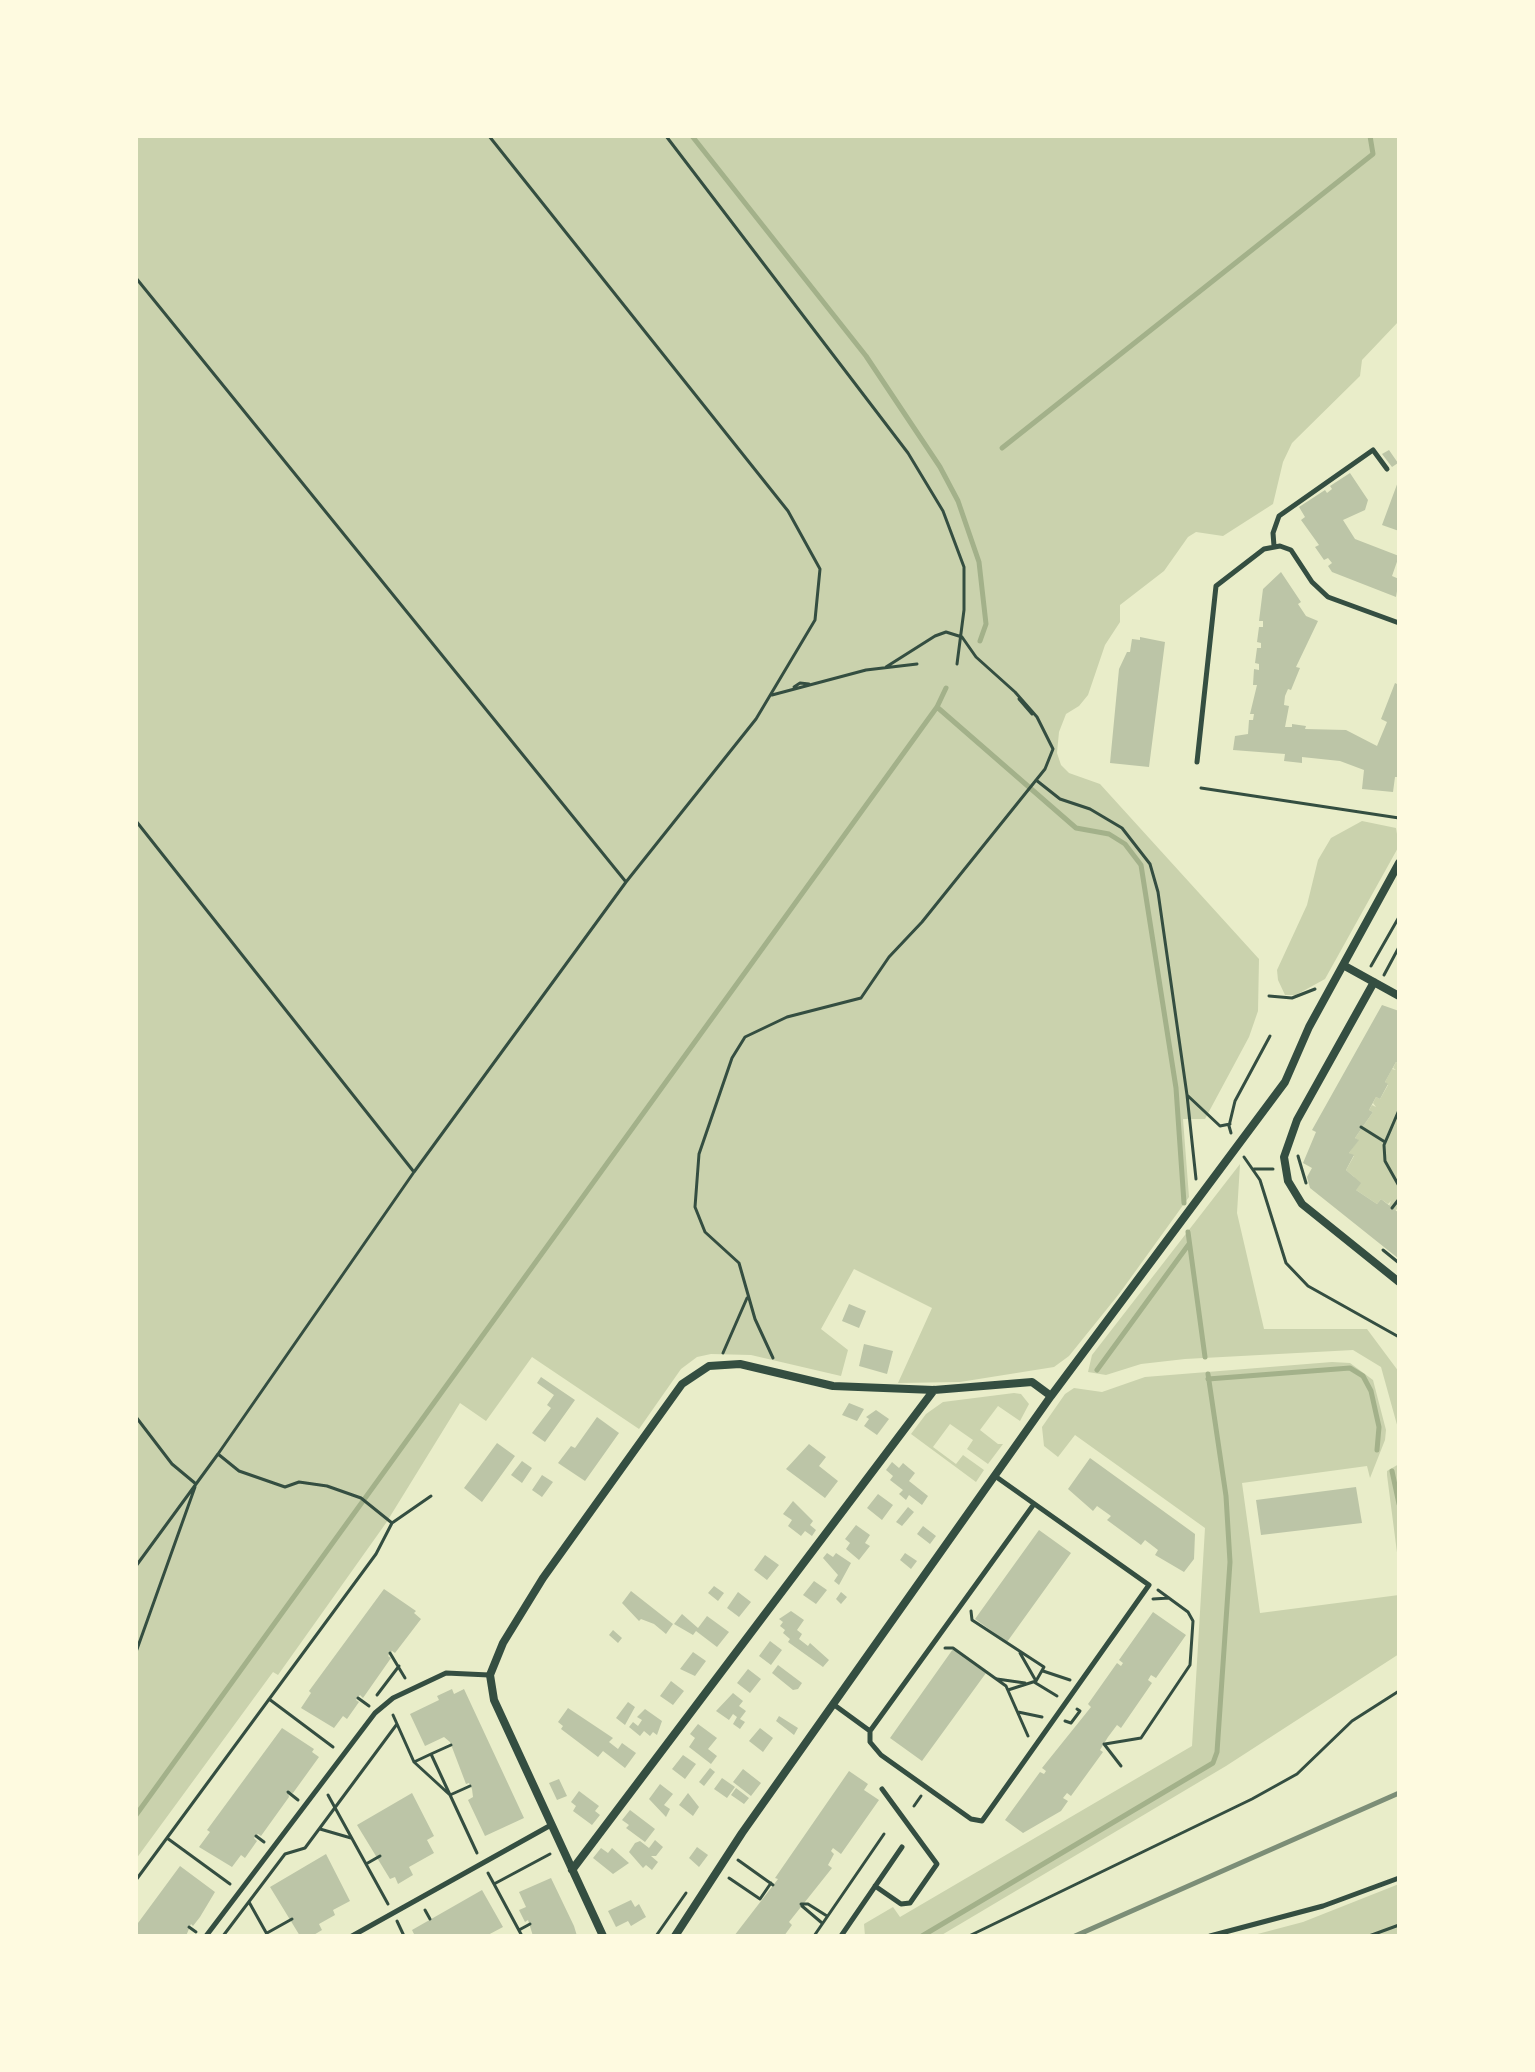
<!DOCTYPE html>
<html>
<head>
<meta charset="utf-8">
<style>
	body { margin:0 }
	#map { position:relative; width:1535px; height:2072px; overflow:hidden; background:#e9edc9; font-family:Barlow,sans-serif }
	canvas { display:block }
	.frame { position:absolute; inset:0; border:138px solid #fefae0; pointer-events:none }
</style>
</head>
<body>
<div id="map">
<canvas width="1535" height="2072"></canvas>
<div class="frame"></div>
</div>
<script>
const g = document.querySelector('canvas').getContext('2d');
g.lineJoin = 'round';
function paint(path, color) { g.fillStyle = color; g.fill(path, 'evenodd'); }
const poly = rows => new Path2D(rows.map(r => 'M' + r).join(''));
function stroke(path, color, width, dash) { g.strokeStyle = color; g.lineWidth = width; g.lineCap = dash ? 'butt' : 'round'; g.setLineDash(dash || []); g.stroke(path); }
paint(poly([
	[136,136,1399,136,1399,321,1362,360,1360,376,1292,443,1283,462,1273,504,1223,536,1196,532,1188,537,1164,571,1120,605,1120,622,1105,645,1088,695,1079,706,1066,714,1059,732,1057,753,1061,765,1069,773,1100,784,1259,959,1258,1011,1249,1037,1205,1119,1183,1119,1189,1197,1119,1294,1069,1356,1054,1367,960,1382,898,1383,932,1308,854,1269,821,1329,848,1350,841,1376,751,1355,711,1354,697,1357,681,1369,639,1429,532,1357,486,1421,460,1403,386,1523,278,1675,273,1672,136,1859],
	[1362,821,1396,828,1399,846,1325,979,1296,995,1285,995,1278,980,1277,970,1307,905,1318,860,1331,838],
	[1396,1062,1399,1063,1399,1207,1395,1211,1389,1206,1391,1201,1388,1204,1381,1199,1377,1204,1356,1190,1354,1177,1346,1170,1354,1156,1349,1153,1358,1140,1355,1138,1373,1112,1369,1110,1372,1105,1376,1107,1373,1103,1376,1097,1380,1099,1388,1085,1385,1082,1392,1069,1396,1070,1393,1068],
	[1240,1164,1237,1213,1264,1329,1367,1329,1399,1372,1399,1432,1381,1367,1353,1350,1185,1359,1141,1364,1106,1375,1088,1372,1092,1355],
	[1332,1362,1350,1363,1373,1380,1386,1430,1385,1440,1370,1478,1367,1466,1242,1483,1260,1613,1399,1595,1399,1654,1226,1766,940,1936,865,1936,864,1924,893,1907,900,1917,1192,1746,1205,1528,1075,1435,1058,1457,1044,1446,1042,1427,1065,1394,1074,1388,1102,1392,1145,1377],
	[1014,1393,1021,1394,1029,1404,1020,1421,998,1406,980,1430,998,1444,1003,1444,988,1464,967,1449,973,1440,950,1424,933,1447,956,1464,963,1455,984,1470,976,1482,911,1434,926,1414,943,1402],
	[1399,1464,1399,1568,1387,1475,1387,1471],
	[1399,1884,1399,1936,1250,1936,1303,1922]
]), '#cad2ad');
stroke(poly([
	[692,136,866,356,940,467,958,501,979,562,986,624,980,641],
	[1002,448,1373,154,1370,136],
	[937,707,1076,828,1109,834,1125,844,1141,865,1176,1088,1184,1203],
	[1188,1232,1205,1357],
	[1097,1370,1189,1244],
	[1208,1379,1350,1368,1363,1376,1371,1391,1379,1427,1377,1450],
	[1392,1471,1399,1504],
	[136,1815,937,707,946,688],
	[922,1936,1213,1763,1217,1752,1230,1562,1226,1496,1208,1374]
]), '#a3b18a', 5);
paint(poly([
	[1389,450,1398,463,1392,467,1382,454],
	[1350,473,1368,500,1365,510,1343,520,1355,539,1399,556,1392,576,1399,579,1396,597,1332,572,1328,566,1332,563,1328,558,1324,560,1315,547,1319,545,1301,520,1305,517,1299,507,1325,490,1327,493,1332,489,1330,486],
	[1399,479,1399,531,1382,525],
	[1281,572,1301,602,1298,604,1306,616,1318,621,1296,667,1300,668,1291,690,1288,689,1285,696,1284,705,1289,706,1285,727,1292,727,1292,724,1306,726,1305,729,1346,730,1377,746,1387,722,1381,719,1395,683,1399,685,1399,777,1395,777,1393,792,1362,789,1364,770,1340,761,1302,757,1302,763,1284,761,1285,754,1233,750,1235,736,1248,734,1249,720,1253,720,1254,714,1250,714,1257,685,1253,685,1254,669,1259,670,1259,664,1255,663,1257,648,1261,648,1261,643,1257,642,1259,627,1263,627,1263,621,1259,621,1263,589],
	[1140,637,1165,642,1149,767,1110,763,1119,669,1127,652,1130,652,1132,639,1140,640],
	[1382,1005,1399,1011,1399,1063,1396,1062,1385,1082,1388,1084,1380,1099,1376,1097,1369,1110,1373,1112,1355,1138,1359,1140,1349,1153,1354,1155,1346,1170,1361,1183,1356,1190,1377,1204,1381,1199,1399,1213,1399,1259,1310,1188,1307,1177,1312,1168,1303,1163,1316,1132,1312,1130],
	[849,1304,866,1311,859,1328,842,1321],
	[864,1344,893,1351,887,1374,859,1366],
	[541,1377,575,1400,545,1442,532,1433,551,1408,547,1405,554,1395,537,1383],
	[849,1403,864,1409,857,1421,842,1415],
	[876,1410,889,1419,877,1435,864,1426,869,1419,866,1417],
	[597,1417,619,1433,585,1481,558,1463,571,1446,575,1448],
	[497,1443,515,1456,482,1502,464,1488],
	[809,1444,826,1457,819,1466,838,1481,825,1498,786,1469],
	[1090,1458,1195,1534,1194,1559,1184,1572,1155,1555,1158,1550,1145,1540,1141,1545,1107,1520,1111,1516,1097,1506,1093,1511,1068,1489],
	[522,1461,532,1468,522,1483,511,1475],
	[892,1462,899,1468,903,1463,915,1473,909,1481,928,1496,922,1505,909,1495,906,1500,899,1494,903,1490,890,1480,893,1476,886,1470],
	[542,1475,553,1482,542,1497,532,1490],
	[1356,1487,1362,1523,1261,1535,1256,1500],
	[878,1494,893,1505,882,1520,867,1508],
	[793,1501,813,1521,810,1525,816,1530,812,1536,805,1531,801,1536,788,1526,792,1520,783,1514],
	[908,1507,914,1512,902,1526,896,1522],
	[856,1525,870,1535,865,1543,870,1546,859,1560,846,1549,850,1543,845,1539],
	[923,1526,936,1536,930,1544,917,1534],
	[1039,1530,1071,1553,1007,1642,975,1619],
	[827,1553,833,1557,836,1553,851,1563,839,1585,834,1581,838,1575,823,1558],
	[905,1553,917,1561,911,1569,900,1560],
	[765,1555,779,1565,767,1580,754,1570],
	[814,1581,827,1590,816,1604,803,1595],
	[714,1586,724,1593,718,1601,708,1593],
	[384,1589,416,1611,414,1613,421,1619,395,1653,392,1651,388,1656,391,1658,363,1698,360,1695,356,1700,359,1702,347,1719,343,1716,334,1728,301,1708,311,1693,309,1691],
	[631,1591,673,1624,666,1634,654,1624,641,1619,639,1621,622,1603],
	[738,1592,751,1602,739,1617,727,1608],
	[841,1592,847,1597,841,1604,836,1599],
	[791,1611,804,1620,797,1630,802,1634,799,1639,808,1646,810,1643,829,1660,823,1667,788,1642,790,1639,783,1633,785,1630,780,1626,783,1622,779,1619],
	[1153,1612,1186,1635,1156,1678,1151,1675,1148,1680,1152,1683,1121,1728,1117,1725,1108,1737,1100,1750,1103,1752,1071,1796,1067,1793,1063,1798,1068,1801,1061,1811,1023,1833,1005,1820,1040,1772,1044,1774,1046,1771,1042,1768,1091,1707,1088,1704,1117,1663,1121,1666,1123,1663,1119,1660],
	[682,1614,698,1628,707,1616,729,1632,717,1647,696,1631,693,1635,674,1624],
	[613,1630,622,1638,618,1643,609,1635],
	[770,1641,782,1650,771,1665,759,1656],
	[953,1649,986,1673,922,1761,890,1738],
	[693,1652,706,1661,695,1676,680,1669],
	[778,1665,802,1683,798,1689,793,1690,772,1673],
	[748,1669,761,1679,750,1693,737,1683],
	[671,1681,684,1691,673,1705,660,1696],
	[452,1689,454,1694,464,1689,524,1818,485,1836,468,1800,473,1797,472,1789,469,1783,466,1784,450,1742,444,1737,425,1746,410,1714,439,1700,437,1696],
	[733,1693,743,1701,739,1706,746,1711,740,1719,745,1722,740,1729,733,1724,737,1717,733,1714,729,1720,716,1711],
	[628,1702,635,1707,625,1725,616,1718],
	[568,1708,613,1738,609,1742,618,1749,622,1743,636,1753,625,1768,603,1751,598,1757,561,1729,563,1726,558,1722],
	[645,1709,662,1721,657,1735,653,1732,650,1736,644,1731,640,1736,629,1727,633,1722,638,1726,642,1720,637,1717],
	[779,1716,798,1728,794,1735,776,1721],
	[698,1724,717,1738,708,1749,717,1756,711,1764,689,1747,695,1738,690,1734],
	[282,1728,314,1749,312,1752,319,1757,293,1793,288,1792,289,1797,261,1836,258,1834,254,1838,257,1841,245,1858,241,1855,232,1867,199,1847,210,1832,207,1830],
	[760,1728,773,1738,763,1752,749,1741],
	[683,1755,696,1764,685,1779,672,1769],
	[710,1768,715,1772,704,1786,699,1782],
	[743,1769,761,1783,751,1796,733,1782],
	[849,1771,868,1784,864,1790,879,1800,841,1854,833,1848,831,1851,834,1854,828,1865,832,1868,789,1922,792,1925,784,1936,734,1936,778,1879,775,1878],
	[722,1778,735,1787,727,1798,714,1789],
	[559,1779,567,1796,557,1800,549,1783],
	[660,1784,673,1794,664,1805,670,1809,666,1817,649,1799],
	[736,1788,749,1798,744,1804,731,1795],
	[579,1791,599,1806,595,1811,600,1815,592,1825,573,1811,576,1806,571,1802],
	[412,1793,434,1836,427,1840,434,1853,409,1867,413,1875,398,1884,395,1877,390,1879,357,1825],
	[688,1793,699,1807,693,1816,679,1805],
	[630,1810,655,1829,645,1842,626,1828,629,1825,622,1820],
	[655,1840,663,1847,656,1856,651,1856,658,1862,652,1870,646,1865,643,1868,629,1852,635,1843,640,1841,649,1848],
	[697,1847,708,1855,699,1867,689,1858],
	[601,1848,608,1853,612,1848,629,1863,613,1874,593,1858],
	[326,1854,350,1901,333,1910,335,1915,319,1924,322,1930,312,1936,300,1936,270,1887],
	[180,1866,215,1892,200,1917,193,1926,191,1924,186,1936,136,1936,138,1923],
	[551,1878,574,1926,577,1936,533,1936,528,1920,525,1922,519,1910,526,1907,519,1892],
	[482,1890,503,1927,486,1936,415,1936,412,1930],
	[631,1900,635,1907,639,1904,646,1917,631,1926,628,1921,616,1927,608,1911]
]), '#bcc5a7');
stroke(poly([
	[666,136,908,453,943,511,964,567,964,610,957,664],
	[136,278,626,882],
	[794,687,800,683,809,684],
	[772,695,866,670,917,664],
	[1019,699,1032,714],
	[1036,780,1060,799,1090,809,1122,828,1150,864,1158,892,1187,1095,1220,1126,1230,1124],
	[1201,788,1399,818],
	[136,821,414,1172],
	[1371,966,1399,917],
	[1384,975,1399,947],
	[1269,996,1292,998,1315,989],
	[1187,1095,1196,1179],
	[1399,1110,1384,1145,1385,1161,1399,1186],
	[1361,1127,1385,1142],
	[1231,1133,1229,1126,1235,1101,1270,1036],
	[1298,1156,1306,1183],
	[1244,1157,1260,1180,1286,1263,1308,1286,1399,1337],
	[1254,1169,1273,1169],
	[1392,1208,1399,1199],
	[1383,1250,1399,1263],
	[723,1353,747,1298],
	[773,1358,755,1319,739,1263,705,1232,695,1207,699,1154,732,1058,745,1037,787,1017,861,998,889,957,922,922,1045,769,1053,749,1037,717,1015,692,976,657,962,637,946,632,935,636,886,667],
	[136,1417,172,1464,196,1484],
	[218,1454,239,1471,285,1487,299,1482,327,1486,361,1498,392,1523,431,1496],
	[136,1566,218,1454,414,1172,626,882,756,719,815,620,820,569,788,511,489,136],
	[1153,1599,1169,1598],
	[971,1611,972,1620,1044,1667,1036,1681,1008,1690],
	[945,1648,953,1648,1006,1686,1028,1736],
	[136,1652,195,1487],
	[390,1653,405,1678],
	[1020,1653,1036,1681],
	[1043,1671,1070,1680],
	[997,1679,1025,1683],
	[1034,1682,1057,1696],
	[377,1695,399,1666],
	[358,1698,369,1706],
	[269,1699,333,1747],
	[1018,1712,1042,1717],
	[393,1715,414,1762],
	[1065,1721,1071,1723,1080,1711,1077,1709],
	[1104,1744,1121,1766],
	[1105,1744,1141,1738,1190,1665,1193,1621,1188,1612,1158,1590],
	[451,1745,431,1754,477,1853],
	[431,1754,414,1762,450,1795,470,1786],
	[288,1792,298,1800],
	[328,1795,388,1904],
	[914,1806,921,1796],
	[320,1829,351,1838],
	[256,1836,264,1842],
	[167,1838,230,1884],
	[738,1860,773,1885],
	[366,1864,380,1856],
	[488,1873,494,1884,550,1854],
	[729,1878,760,1899,771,1883],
	[136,1880,376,1554,392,1523],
	[494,1884,522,1936],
	[249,1902,268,1936],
	[801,1904,808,1904,827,1916],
	[802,1906,822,1923],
	[425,1910,430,1919],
	[397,1921,404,1936],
	[189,1927,196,1932],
	[519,1930,530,1924],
	[267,1933,292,1919],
	[223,1936,285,1854,305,1848,397,1724],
	[656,1936,686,1893],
	[814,1936,884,1834],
	[969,1936,1252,1799,1297,1774,1352,1721,1399,1691],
	[1369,1936,1399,1925]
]), '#344e41', 3);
stroke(poly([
	[1274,546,1273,533,1279,516,1373,450,1387,469],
	[1197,762,1216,586,1264,549,1280,546,1291,550,1312,582,1328,597,1399,623],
	[833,1704,870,1731,1034,1504],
	[870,1731,870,1742,881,1755,971,1819,982,1821,1149,1585,995,1476],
	[875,1886,901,1904,910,1903,937,1864,882,1789],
	[206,1936,375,1713,393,1698,446,1673,489,1675],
	[352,1936,551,1825],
	[841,1936,902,1847],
	[1210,1936,1323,1906,1399,1878]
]), '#344e41', 5);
stroke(poly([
	[1343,965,1399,996],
	[1374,982,1297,1120,1284,1157,1288,1181,1302,1204,1399,1282],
	[572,1870,934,1390],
	[603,1936,494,1700,490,1675,503,1643,543,1578,682,1384,709,1366,740,1364,833,1386,934,1390,1032,1382,1051,1396],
	[675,1936,742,1833,1051,1396,1285,1082,1309,1027,1399,863]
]), '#344e41', 8);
stroke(poly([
	[1075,1936,1399,1793]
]), '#7c8e77', 5);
</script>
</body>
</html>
